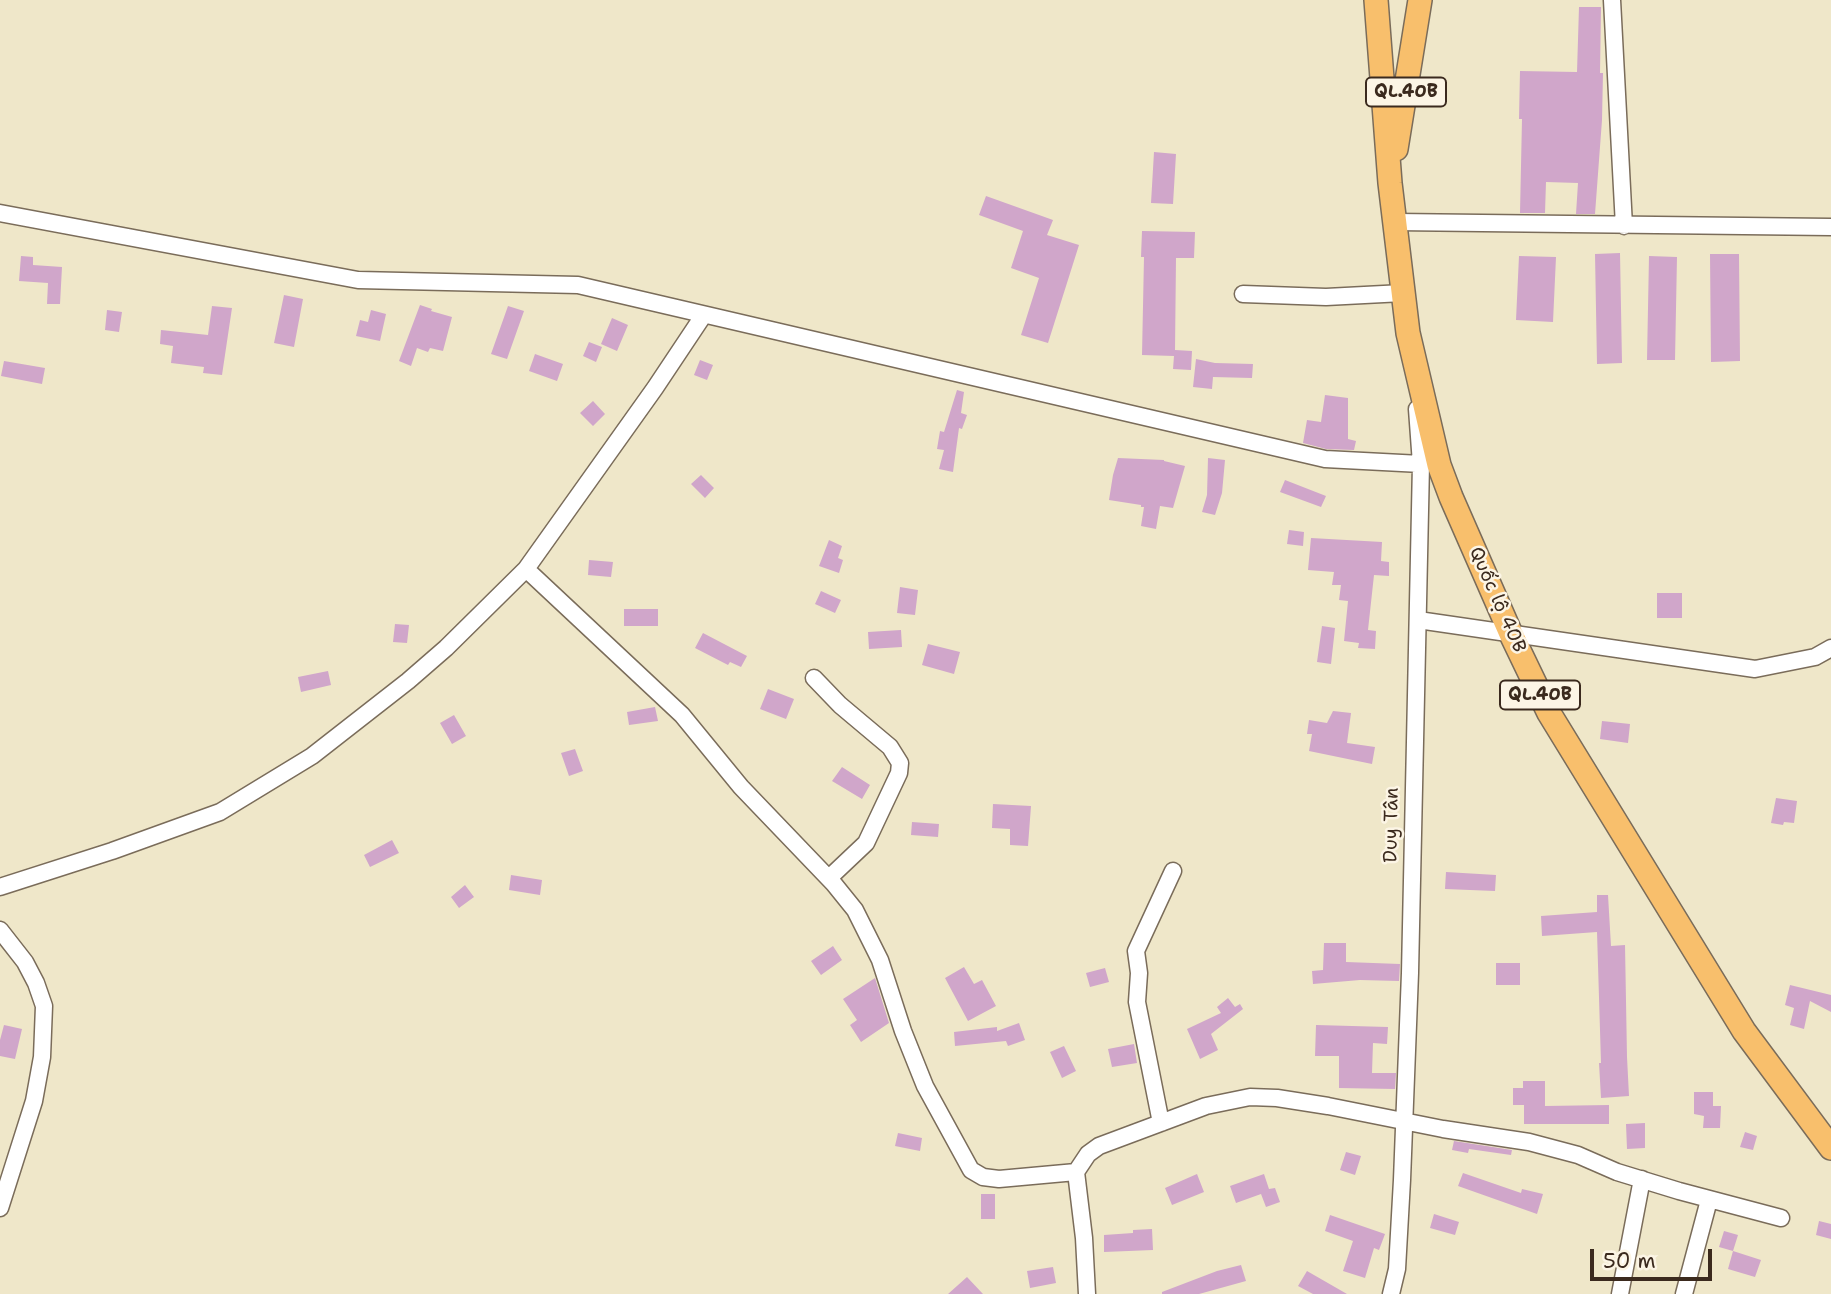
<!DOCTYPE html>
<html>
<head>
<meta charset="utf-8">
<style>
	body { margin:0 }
	#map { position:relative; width:1831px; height:1294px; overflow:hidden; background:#efe7c9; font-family:"Shantell Sans",sans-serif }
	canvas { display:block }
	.scale { position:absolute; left:1590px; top:1249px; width:122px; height:32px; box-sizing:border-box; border:4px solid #3b2a1e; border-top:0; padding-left:9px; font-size:21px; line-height:24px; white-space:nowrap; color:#3b2a1e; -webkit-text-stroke:5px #fcf5e5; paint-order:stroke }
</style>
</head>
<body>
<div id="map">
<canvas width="1831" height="1294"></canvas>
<div class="scale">50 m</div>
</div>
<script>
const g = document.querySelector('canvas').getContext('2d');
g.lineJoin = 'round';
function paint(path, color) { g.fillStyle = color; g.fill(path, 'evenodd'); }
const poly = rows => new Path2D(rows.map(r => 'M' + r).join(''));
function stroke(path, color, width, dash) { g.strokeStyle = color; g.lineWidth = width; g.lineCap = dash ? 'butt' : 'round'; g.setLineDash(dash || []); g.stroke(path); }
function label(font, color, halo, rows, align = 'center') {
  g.font = font + ' "Shantell Sans",sans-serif'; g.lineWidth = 5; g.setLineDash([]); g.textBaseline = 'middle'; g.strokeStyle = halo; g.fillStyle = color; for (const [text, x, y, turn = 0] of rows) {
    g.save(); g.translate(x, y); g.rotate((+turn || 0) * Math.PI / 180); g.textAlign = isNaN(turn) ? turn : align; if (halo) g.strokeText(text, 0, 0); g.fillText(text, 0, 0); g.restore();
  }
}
paint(poly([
	[1579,7,1601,7,1600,73,1603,73,1602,120,1595,214,1576,214,1578,183,1546,182,1545,213,1520,213,1522,119,1519,119,1520,71,1577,72],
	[1154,152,1176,154,1173,204,1151,203],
	[986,196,1053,220,1047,235,1079,245,1048,343,1021,335,1039,278,1011,268,1023,231,979,215],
	[1142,231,1195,232,1194,258,1176,258,1175,350,1192,351,1191,370,1173,369,1174,356,1142,355,1144,257,1141,257],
	[1620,253,1622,363,1597,364,1595,254],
	[1710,254,1739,254,1740,361,1711,362],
	[21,256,33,257,33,265,62,267,60,304,47,304,48,283,19,281],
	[1519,256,1556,257,1553,322,1516,320],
	[1649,256,1677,257,1675,360,1647,360],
	[284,295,303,299,294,347,274,343],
	[420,305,432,309,431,311,452,317,443,351,430,348,428,352,417,348,411,366,399,361],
	[212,306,232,308,222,375,203,373,204,367,171,363,173,346,160,344,161,330,208,335],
	[508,306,524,311,507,359,491,354],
	[107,310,122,312,119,332,105,330],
	[371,310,386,314,380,341,356,336,360,320,368,322],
	[612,318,628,325,617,351,601,344],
	[589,342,602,347,596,362,583,356],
	[535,354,563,364,557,381,529,371],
	[1196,359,1215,363,1253,364,1252,378,1213,377,1212,389,1193,387],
	[700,360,713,365,707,380,694,375],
	[4,361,45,368,42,384,1,376],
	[957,390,964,392,961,413,967,415,962,429,959,428,953,472,939,469,944,450,937,449,940,431,944,432],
	[1325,395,1348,398,1348,439,1356,441,1354,450,1326,449,1303,443,1307,420,1321,422],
	[593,401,605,414,593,426,580,413],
	[1118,458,1164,460,1164,461,1185,466,1173,508,1160,506,1156,529,1141,526,1144,507,1141,507,1141,505,1109,500,1113,475],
	[1208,458,1225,460,1222,493,1215,515,1202,512,1207,495],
	[701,475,714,488,705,498,691,484],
	[1285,480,1326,496,1321,507,1280,492],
	[1289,530,1304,532,1303,546,1287,544],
	[1311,538,1382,542,1381,561,1389,562,1389,576,1374,575,1368,630,1376,631,1375,649,1358,648,1359,643,1344,641,1348,601,1339,600,1341,585,1332,585,1334,572,1308,570],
	[829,540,842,546,838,558,843,560,839,573,819,566],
	[589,560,613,562,611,577,588,575],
	[900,587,918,590,915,615,897,613],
	[821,591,841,600,835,613,815,604],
	[1657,593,1682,593,1682,618,1657,618],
	[624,609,658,609,658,626,624,626],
	[395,624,409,625,407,643,393,642],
	[1322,626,1335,628,1331,664,1317,662],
	[901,630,902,647,869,649,868,632],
	[703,633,747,656,741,667,730,662,728,665,695,648],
	[928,644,960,652,954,674,922,665],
	[328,671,331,685,301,692,298,677],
	[768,689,794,699,786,719,760,709],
	[655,707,658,721,629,725,627,712],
	[1333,711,1351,713,1347,743,1375,747,1372,764,1309,751,1312,734,1307,734,1309,720,1327,723],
	[454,715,466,736,452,744,440,723],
	[1602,721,1630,724,1628,743,1600,739],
	[575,749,583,771,569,776,561,753],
	[842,767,870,785,862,799,832,781],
	[1776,798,1797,801,1794,823,1784,822,1783,825,1771,823],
	[993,804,1031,806,1028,846,1010,845,1010,829,992,828],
	[912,822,939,824,938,837,911,835],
	[392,840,399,853,370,867,364,855],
	[1446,872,1496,875,1495,891,1445,889],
	[511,875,542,880,540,895,509,890],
	[465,885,474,897,459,908,451,897],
	[1597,895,1608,895,1611,946,1625,945,1627,1057,1629,1096,1601,1098,1599,1063,1601,1063,1597,932,1542,936,1541,916,1597,912],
	[1324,943,1346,943,1346,962,1400,964,1399,981,1360,980,1313,984,1312,971,1323,970],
	[833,946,842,960,821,975,811,961],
	[1496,963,1520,963,1520,985,1496,985],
	[964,967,974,984,982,980,996,1006,968,1021,945,978],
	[1105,968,1109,982,1090,987,1086,973],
	[875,978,889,1023,861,1042,850,1025,857,1020,843,999],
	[1790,985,1831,995,1831,1012,1810,1001,1804,1029,1790,1025,1794,1008,1785,1005],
	[1228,998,1235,1007,1240,1004,1243,1009,1211,1034,1218,1050,1200,1059,1187,1029,1221,1013,1217,1007],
	[1019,1023,1025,1040,1008,1046,1006,1041,955,1046,954,1032,997,1027,997,1031],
	[4,1025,22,1029,15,1059,0,1056,0,1040],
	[1316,1025,1388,1027,1387,1044,1373,1043,1372,1073,1396,1073,1395,1089,1339,1088,1339,1056,1315,1056],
	[1134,1044,1137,1063,1112,1067,1108,1049],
	[1064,1046,1076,1071,1062,1078,1050,1052],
	[1523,1081,1545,1081,1545,1106,1609,1105,1609,1124,1524,1124,1524,1105,1513,1105,1513,1088,1523,1088],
	[1694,1092,1713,1092,1713,1106,1721,1106,1720,1128,1703,1128,1704,1116,1694,1114],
	[1645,1123,1645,1148,1627,1149,1626,1124],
	[1745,1132,1757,1136,1753,1150,1740,1147],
	[898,1133,922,1138,920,1151,895,1146],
	[1454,1141,1512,1150,1511,1155,1469,1149,1468,1153,1452,1150],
	[1346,1152,1361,1156,1355,1175,1340,1170],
	[1463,1173,1521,1193,1522,1189,1543,1194,1537,1214,1458,1186],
	[1197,1174,1204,1192,1172,1205,1165,1188],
	[1264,1174,1269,1189,1275,1188,1280,1202,1266,1207,1261,1194,1236,1203,1230,1186],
	[981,1194,995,1194,995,1219,981,1219],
	[1434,1214,1459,1222,1455,1235,1430,1228],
	[1330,1215,1385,1234,1379,1250,1374,1248,1365,1278,1343,1271,1353,1241,1325,1231],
	[1819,1221,1831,1224,1831,1239,1816,1235],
	[1152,1229,1153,1250,1104,1252,1104,1235,1133,1233,1133,1230],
	[1724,1231,1738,1235,1733,1251,1719,1247],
	[1733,1251,1761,1260,1755,1277,1728,1269],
	[1241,1265,1246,1281,1199,1294,1162,1294,1162,1292,1217,1271],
	[1053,1267,1056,1283,1030,1288,1027,1271],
	[1307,1271,1347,1294,1313,1294,1298,1286],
	[967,1277,983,1294,948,1294]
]), '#d0a6ca');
const minor = poly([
	[1612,0,1624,226],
	[0,213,358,280,578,285,1325,459,1421,464],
	[1395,222,1831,227],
	[1243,294,1326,297,1403,293],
	[526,569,682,715,741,787,834,884,855,910,880,960,903,1031,925,1086,971,1170,983,1177,999,1179,1076,1172],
	[1418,620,1755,669,1815,657,1831,648],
	[814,678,840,705,890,747,900,763,899,773,866,843,829,878],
	[0,887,112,851,220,812,312,756,408,681,446,648,526,569,655,388,703,316],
	[0,930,25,962,36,983,44,1006,42,1057,34,1101,0,1208],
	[1161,1123,1137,1002,1139,973,1136,951,1173,871],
	[1087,1294,1084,1238,1076,1172,1088,1154,1099,1146,1206,1106,1250,1097,1277,1098,1328,1106,1443,1129,1529,1142,1578,1155,1617,1172,1679,1191,1781,1218],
	[1391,1294,1397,1269,1402,1180,1410,973,1421,464,1417,409],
	[1620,1294,1642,1179],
	[1684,1294,1709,1200]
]);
const highway = poly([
	[1376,0,1390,183,1408,333,1439,465,1451,497,1511,634,1549,713,1744,1031,1831,1148],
	[1396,149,1420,0]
]);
stroke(minor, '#7a6c5a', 19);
stroke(highway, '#7a6c5a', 26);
stroke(minor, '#fff', 16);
stroke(highway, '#f8bf6c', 23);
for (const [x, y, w] of [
	[1406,92,80],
	[1540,695,80]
]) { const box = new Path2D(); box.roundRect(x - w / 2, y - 14.5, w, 29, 5); g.fillStyle = '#fcf5e5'; g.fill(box); stroke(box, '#3b2a1e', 2); }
label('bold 18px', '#3b2a1e', null, [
	["QL.40B",1406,92],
	["QL.40B",1540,695]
]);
label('19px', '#3b2a1e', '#fcf5e5', [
	["Quốc lộ 40B",1497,600,66],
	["Duy Tân",1392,825,-89]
]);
</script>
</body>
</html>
